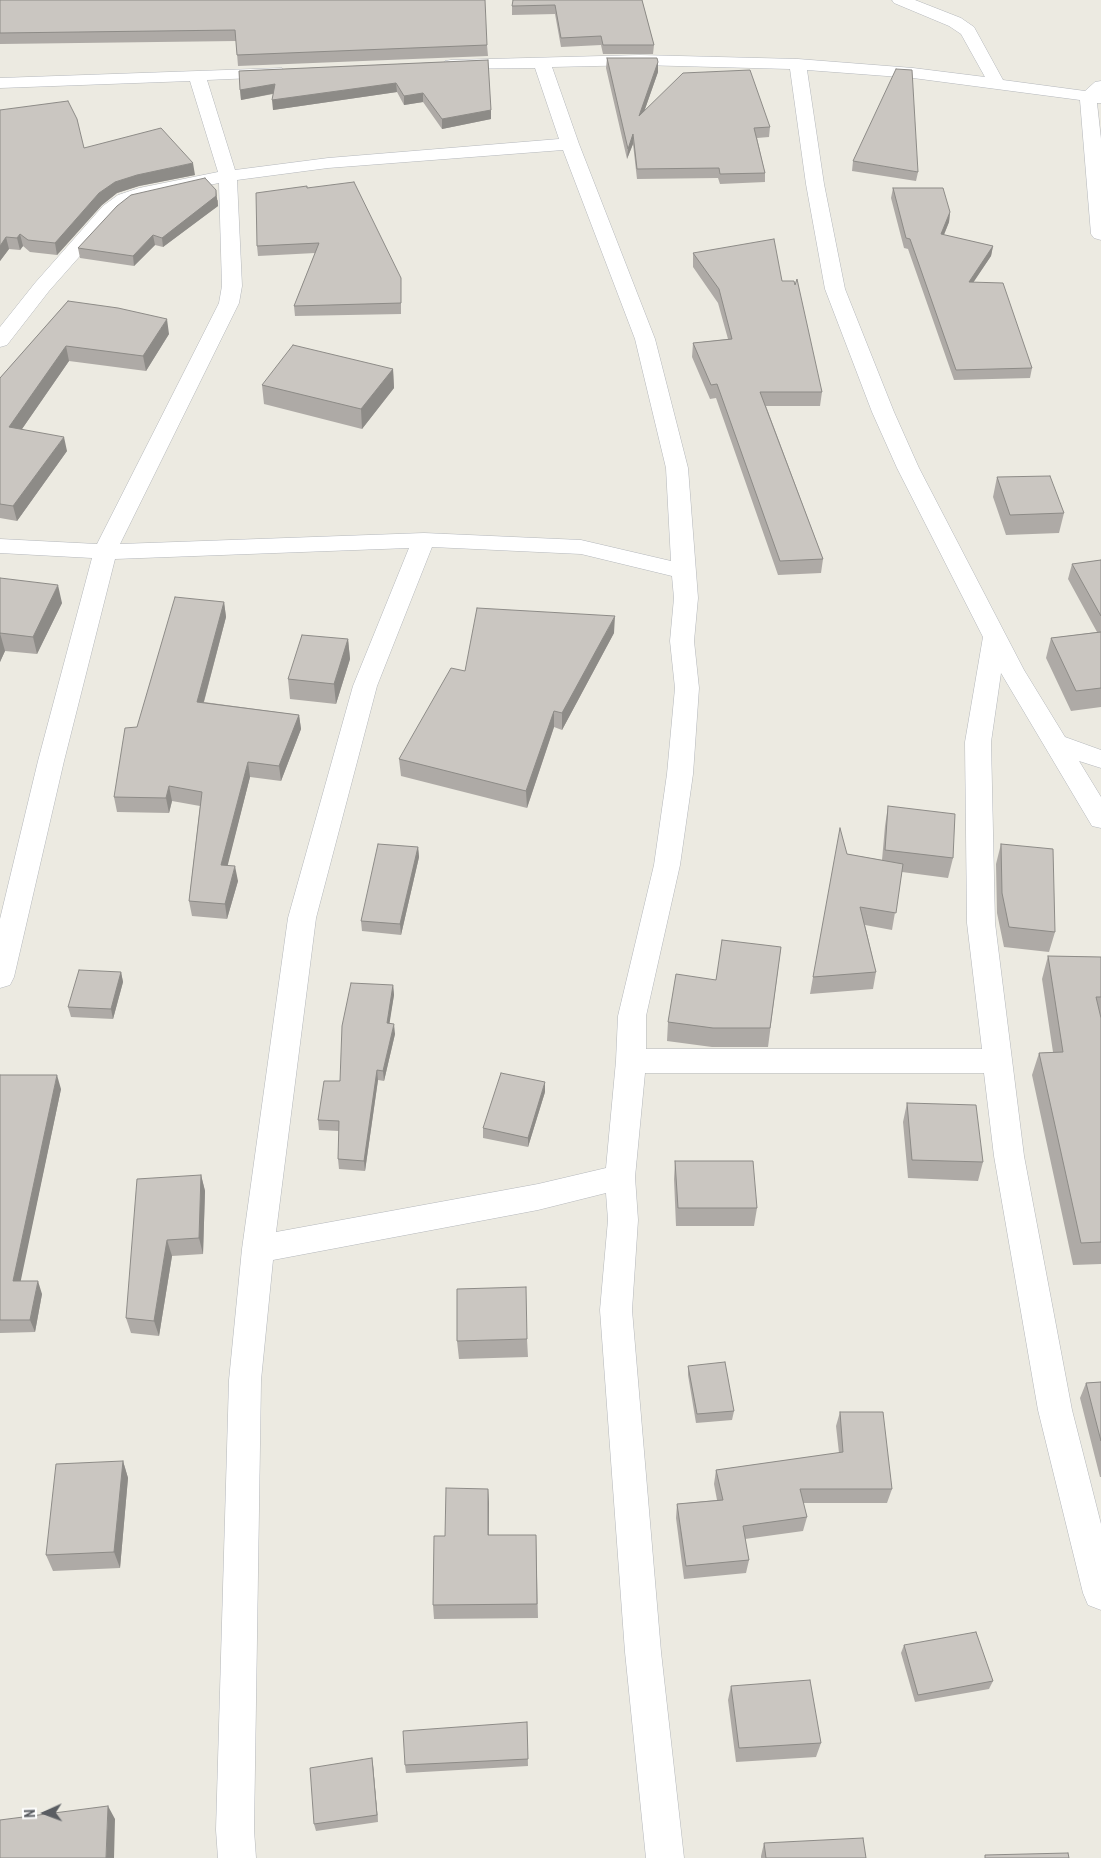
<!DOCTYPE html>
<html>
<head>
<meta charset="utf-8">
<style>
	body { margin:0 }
	#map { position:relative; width:1101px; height:1858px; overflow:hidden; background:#eceae1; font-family:"Roboto Condensed",sans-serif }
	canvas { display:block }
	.north { position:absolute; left:20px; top:1788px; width:50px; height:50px; -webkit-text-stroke:4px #fff; paint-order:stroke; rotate:268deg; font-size:14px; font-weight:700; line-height:20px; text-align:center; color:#5a5d62 }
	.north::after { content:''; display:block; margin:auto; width:18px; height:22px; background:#5a5d62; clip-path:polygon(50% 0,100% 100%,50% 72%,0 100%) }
</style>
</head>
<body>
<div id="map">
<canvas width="1101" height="1858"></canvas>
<div class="north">N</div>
</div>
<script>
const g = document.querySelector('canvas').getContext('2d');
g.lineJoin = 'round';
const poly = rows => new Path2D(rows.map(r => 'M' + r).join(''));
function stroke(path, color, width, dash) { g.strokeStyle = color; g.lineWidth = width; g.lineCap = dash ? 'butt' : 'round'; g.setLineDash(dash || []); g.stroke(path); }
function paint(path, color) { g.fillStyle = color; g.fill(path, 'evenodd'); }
const street = poly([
	[892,0,915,0,961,18,974,27,1003,80,1085,91,1095,82,1101,81,1101,103,1097,103,1101,139,1101,240,1094,238,1091,234,1080,100,913,78,807,70,824,184,845,289,894,412,919,468,1024,670,1065,737,1101,750,1101,768,1079,761,1101,797,1101,828,1092,826,1001,673,991,742,995,923,1024,1156,1072,1410,1101,1524,1101,1610,1088,1605,1083,1593,1038,1410,994,1156,984,1073,645,1073,635,1177,638,1220,632,1310,661,1652,684,1858,646,1858,625,1652,600,1310,608,1220,606,1193,538,1210,273,1260,261,1380,254,1830,256,1858,218,1858,216,1830,229,1380,242,1249,288,918,353,686,409,548,115,559,64,761,14,977,10,985,0,988,0,919,38,761,92,558,0,553,0,539,97,544,219,303,222,286,219,183,150,197,132,203,117,214,49,291,7,345,0,347,0,327,35,283,103,206,118,195,139,188,218,172,190,81,0,88,0,78,282,68,285,72,282,76,276,77,207,80,235,170,328,158,559,139,535,68,445,69,442,65,445,61,451,60,640,55,798,59,913,68,985,77,961,34,949,26,894,3,892,0],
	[640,65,790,69,806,184,825,289,872,412,897,468,983,637,965,742,967,923,982,1049,646,1049,646,1016,680,865,693,774,699,688,694,641,698,598,688,468,655,339,579,144,552,67,640,65],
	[563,150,635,339,666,468,671,561,581,540,424,533,120,544,239,303,242,286,237,180,328,168,563,150],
	[432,547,581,554,672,576,674,598,670,641,675,688,667,774,654,865,618,1016,616,1061,606,1168,538,1184,276,1232,316,918,377,686,432,547]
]);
stroke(street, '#b4b7bb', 1);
paint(street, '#fff');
paint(poly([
	[0,0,487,45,488,56,238,66,236,41,0,44],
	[642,0,654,45,653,54,603,54,601,45,561,47,555,14,512,15,512,6],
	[607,58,658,62,658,72,644,112,770,127,769,137,757,138,765,173,765,182,720,184,718,178,637,179,633,144,627,159,606,68],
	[488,60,491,119,442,129,423,102,404,105,397,92,273,110,273,94,241,100,239,71],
	[0,110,84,148,195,175,139,186,117,193,102,205,57,255,30,252,23,246,20,250,9,249,0,261],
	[853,161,918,172,916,181,852,171],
	[307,188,401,278,401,314,295,316,294,306,315,253,258,256,257,246],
	[893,188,950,212,949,222,944,235,993,246,991,256,973,282,1032,368,1030,378,954,380,908,249,904,248,891,198],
	[218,200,218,206,163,247,155,245,134,266,80,258,78,248],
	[693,253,782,281,822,392,820,406,766,406,823,559,821,573,778,575,716,398,710,399,692,357,693,343,728,339,718,303,693,267],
	[68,301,169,334,146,371,69,361,22,429,67,451,17,521,0,518,0,378],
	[393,369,394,388,362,429,264,404,262,385],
	[997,477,1064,513,1059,533,1006,535,993,497],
	[1101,560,1101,707,1071,711,1046,658,1051,638,1097,632,1068,579,1072,564],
	[0,578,62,603,37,654,5,651,0,662],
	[224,602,226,617,204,702,299,715,301,729,281,781,250,777,227,866,238,881,227,919,192,916,189,901,200,806,172,801,169,813,117,812,114,797,137,727],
	[614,633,562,730,554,727,527,808,401,776,399,759,465,671],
	[348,639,350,659,336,704,290,699,288,679],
	[888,806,953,858,948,878,902,872,892,930,865,925,876,972,873,989,810,994,813,977,847,854,882,860,885,826],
	[1001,844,1055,932,1049,952,1004,947,997,913,996,864],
	[418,847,419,857,401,935,362,931,361,921],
	[781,947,768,1047,712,1047,667,1041,668,1022,716,980],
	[1048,956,1101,957,1101,1264,1073,1265,1032,1075,1039,1053,1053,1052,1042,979],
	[121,972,123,982,113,1019,71,1017,68,1007],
	[393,985,394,995,389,1023,395,1034,384,1081,378,1080,365,1171,339,1169,338,1159,339,1131,319,1130,318,1120],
	[0,1075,61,1089,20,1281,42,1294,35,1332,0,1333],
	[545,1092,528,1147,483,1138,483,1128],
	[907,1103,983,1162,978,1181,908,1178,903,1122],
	[675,1161,757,1208,754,1226,676,1226,674,1179],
	[201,1175,205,1191,203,1254,172,1256,159,1336,131,1333,126,1318],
	[527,1339,528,1357,459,1359,457,1341],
	[688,1366,734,1411,732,1420,696,1423,688,1375],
	[1101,1382,1101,1477,1100,1477,1080,1398,1086,1383],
	[840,1412,892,1489,887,1503,803,1503,807,1517,803,1531,745,1539,749,1560,746,1573,684,1579,676,1518,677,1504,717,1500,714,1484,716,1470,839,1453,836,1426],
	[123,1461,128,1478,120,1568,53,1571,46,1555],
	[488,1489,489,1504,489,1535,536,1535,538,1618,434,1619,433,1605,445,1536],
	[904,1645,993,1681,989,1689,915,1702,901,1653],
	[731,1686,821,1743,816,1757,736,1762,728,1700],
	[527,1722,528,1766,406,1773,405,1765],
	[372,1758,373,1765,378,1822,316,1831,314,1824],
	[764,1843,866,1858,761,1858,761,1856]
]), '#aeaaa6');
paint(poly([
	[658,62,658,72,639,126,639,116],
	[396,83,397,92,273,110,272,100],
	[275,84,276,93,241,100,240,90],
	[423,93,423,102,404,105,404,96],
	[491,110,491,119,442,129,442,119],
	[633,134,633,144,627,159,628,149],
	[193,163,195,175,139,186,117,193,102,205,57,255,55,243,99,193,115,182,137,175],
	[216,190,218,206,163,247,162,238],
	[950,212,949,222,940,244,941,234],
	[20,234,23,246,20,250,17,238],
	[153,235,155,245,134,266,133,256],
	[6,237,9,249,0,261,0,246],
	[993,246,991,256,967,292,969,282],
	[167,319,169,334,146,371,143,356],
	[66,346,69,361,13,442,9,427],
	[393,369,394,388,362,429,361,409],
	[64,437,67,451,17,521,13,506],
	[58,585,62,603,37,654,33,637],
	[224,602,226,617,200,716,197,702],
	[615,616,614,633,562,730,562,713],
	[0,633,5,651,0,662],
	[348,639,350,659,336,704,334,684],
	[554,711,554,727,527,808,526,791],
	[299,715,301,729,281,781,279,766],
	[248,762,250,777,224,880,221,865],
	[169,786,172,801,169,813,166,798],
	[418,847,419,857,401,935,400,924],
	[235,866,238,881,227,919,225,904],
	[121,972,123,982,113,1019,111,1009],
	[393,985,394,995,388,1033,387,1023],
	[394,1024,395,1034,384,1081,383,1071],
	[377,1070,378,1080,365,1171,364,1161],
	[57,1075,61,1089,18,1294,13,1281],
	[545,1082,545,1092,528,1147,528,1138],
	[201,1175,205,1191,203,1254,199,1238],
	[167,1240,172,1256,159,1336,154,1321],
	[38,1281,42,1294,35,1332,30,1320],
	[123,1461,128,1478,120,1568,114,1552],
	[488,1489,489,1504,488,1550],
	[372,1758,373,1765,378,1822,377,1815],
	[108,1806,115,1819,114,1858,106,1858]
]), '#8d8b87');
const building = poly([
	[0,0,485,0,487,45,237,55,235,30,0,33,0,0],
	[513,0,642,0,654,45,603,45,601,36,561,38,555,5,512,6,513,0],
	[607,58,657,58,658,62,639,116,683,73,750,70,770,127,754,128,765,173,720,174,719,168,637,169,633,134,628,149,607,58],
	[488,60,491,110,442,119,423,93,404,96,396,83,272,100,275,84,240,90,239,71,488,60],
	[896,69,912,70,918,172,853,161,896,69],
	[68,101,77,119,84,148,161,128,193,163,137,175,115,182,99,193,55,243,28,240,20,234,17,238,6,237,0,246,0,110,68,101],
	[205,178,216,190,216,196,162,238,153,235,133,256,78,248,117,206,131,195,205,178],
	[354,182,401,278,401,303,294,306,319,243,257,246,256,193,307,186,307,188,354,182],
	[893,188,943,188,950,212,941,234,993,246,969,282,1003,283,1032,368,956,370,910,239,906,238,893,188],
	[774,239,782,281,794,281,795,285,797,279,822,392,760,392,823,559,780,561,717,384,711,385,693,343,732,339,719,289,693,253,774,239],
	[68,301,118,308,167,319,143,356,66,346,9,427,64,437,13,506,0,504,0,378,68,301],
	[293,345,393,369,361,409,262,385,293,345],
	[1050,476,1064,513,1010,515,997,477,1050,476],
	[1101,560,1101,616,1072,564,1101,560],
	[0,578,58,585,33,637,0,633,0,634,0,578],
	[175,597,224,602,197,702,299,715,279,766,248,762,221,865,235,866,225,904,189,901,202,792,169,786,166,798,114,797,125,728,137,727,175,597],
	[477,608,615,616,562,713,554,711,526,791,399,759,451,668,465,671,477,608],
	[1101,632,1101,688,1076,691,1051,638,1101,632],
	[302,635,348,639,334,684,288,679,302,635],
	[888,806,955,814,953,858,885,850,888,806],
	[840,828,847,854,903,864,896,913,860,907,876,972,813,977,840,828],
	[378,844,418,847,400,924,361,921,378,844],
	[1001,844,1053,849,1055,932,1009,927,1002,893,1001,844],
	[722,940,781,947,770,1028,713,1028,668,1022,676,974,716,980,722,940],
	[1048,956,1101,957,1101,997,1096,997,1101,1018,1101,1242,1081,1243,1039,1053,1063,1052,1048,956],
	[79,970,121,972,111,1009,68,1007,79,970],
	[351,983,393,985,387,1023,394,1024,383,1071,377,1070,364,1161,338,1159,339,1121,318,1120,324,1081,340,1081,342,1026,351,983],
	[501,1073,545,1082,528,1138,483,1128,501,1073],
	[0,1075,57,1075,13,1281,38,1281,30,1320,0,1320,0,1075],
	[907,1103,976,1105,983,1162,912,1160,907,1103],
	[675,1161,753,1161,757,1208,678,1208,675,1161],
	[201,1175,199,1238,167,1240,154,1321,126,1318,137,1179,201,1175],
	[526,1287,527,1339,457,1341,457,1289,526,1287],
	[725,1362,734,1411,697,1414,688,1366,725,1362],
	[1101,1382,1101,1441,1086,1383,1101,1382],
	[840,1412,883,1412,892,1489,800,1489,807,1517,743,1526,749,1560,686,1566,677,1504,723,1500,716,1470,843,1452,840,1412],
	[123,1461,114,1552,46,1555,56,1464,123,1461],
	[446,1488,488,1489,488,1535,536,1535,537,1604,433,1605,434,1536,445,1536,446,1488],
	[976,1632,993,1681,918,1695,904,1645,976,1632],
	[810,1680,821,1743,739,1748,731,1686,810,1680],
	[527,1722,528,1759,405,1765,403,1731,527,1722],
	[372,1758,377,1815,314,1824,310,1768,372,1758],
	[108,1806,106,1858,0,1858,0,1820,108,1806],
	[863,1838,866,1858,766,1858,764,1843,863,1838],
	[1068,1853,1069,1858,985,1858,985,1855,1068,1853]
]);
paint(building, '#cac6c1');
stroke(building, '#8d8b87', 1);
</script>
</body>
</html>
